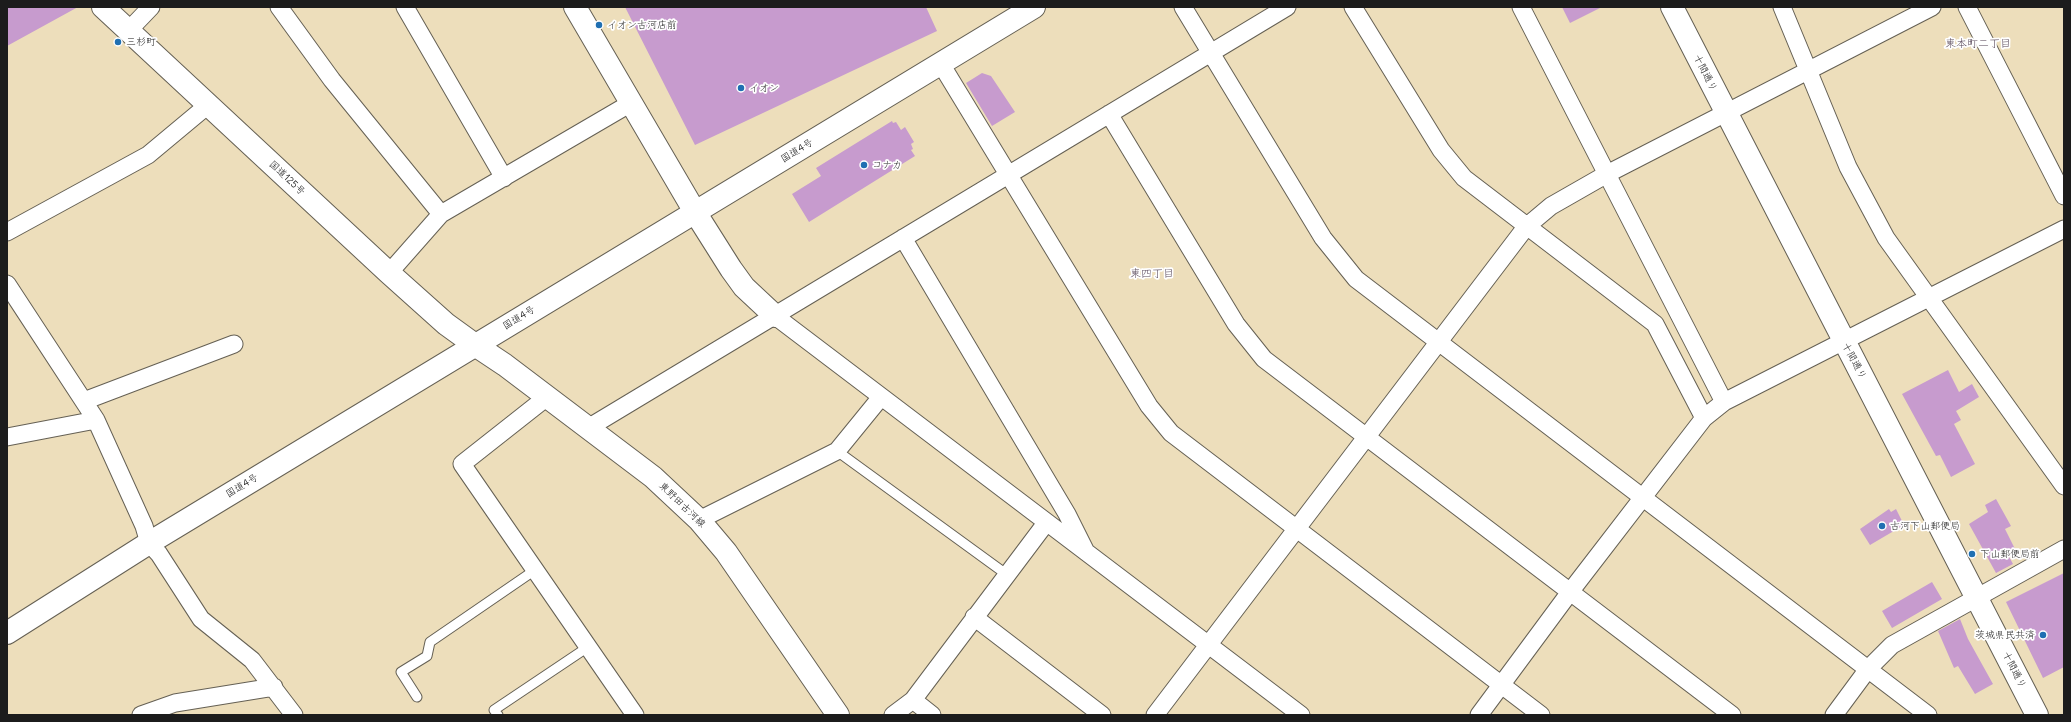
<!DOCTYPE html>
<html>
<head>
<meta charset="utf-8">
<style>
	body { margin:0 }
	#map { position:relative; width:2071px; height:722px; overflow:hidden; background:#eddebb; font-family:Delius,sans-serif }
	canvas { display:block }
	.frame { position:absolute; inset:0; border:8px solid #1c1c1c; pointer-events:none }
</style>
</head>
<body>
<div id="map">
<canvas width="2071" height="722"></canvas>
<div class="frame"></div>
</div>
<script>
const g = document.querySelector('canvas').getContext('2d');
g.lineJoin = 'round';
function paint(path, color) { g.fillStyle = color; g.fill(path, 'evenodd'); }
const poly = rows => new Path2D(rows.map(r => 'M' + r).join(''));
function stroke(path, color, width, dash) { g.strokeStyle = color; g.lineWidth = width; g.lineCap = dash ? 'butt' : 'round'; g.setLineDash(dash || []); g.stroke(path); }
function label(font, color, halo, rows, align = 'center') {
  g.font = font + ' Delius,"Klee One",sans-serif'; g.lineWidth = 3.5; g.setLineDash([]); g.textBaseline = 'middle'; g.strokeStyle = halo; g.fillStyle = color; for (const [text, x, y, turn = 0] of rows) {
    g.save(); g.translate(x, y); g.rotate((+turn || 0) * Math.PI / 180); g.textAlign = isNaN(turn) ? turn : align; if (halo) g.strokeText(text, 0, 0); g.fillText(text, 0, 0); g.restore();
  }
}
paint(poly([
	[7,7,78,7,7,46],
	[625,7,926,7,937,31,695,145],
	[1562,7,1602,7,1570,23],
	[982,73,991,76,1015,112,992,126,966,83],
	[892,121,893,123,896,122,901,130,905,127,914,142,911,144,913,149,911,150,915,156,809,222,792,194,821,176,816,168],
	[1948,370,1959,392,1972,384,1979,397,1956,411,1961,420,1954,424,1975,464,1951,477,1940,455,1936,456,1902,394],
	[1996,499,2011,526,2005,529,2015,549,2007,553,2013,564,1996,573,1969,524,1988,512,1985,505],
	[1889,509,1891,512,1896,509,1904,525,1870,545,1860,529],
	[2064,573,2064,667,2043,678,2006,602],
	[1932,582,1942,599,1892,628,1882,611],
	[1960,619,1968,639,1993,684,1975,694,1958,666,1954,668,1938,631]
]), '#c79bce');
const lane = poly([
	[837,451,1006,574],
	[417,697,401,672,427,656,430,642,535,570],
	[498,715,494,710,588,647]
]);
const street = poly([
	[279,7,332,80,441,214],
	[405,7,504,178],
	[1183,7,1323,238,1356,279,1928,715],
	[1353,7,1441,150,1464,178,1655,324,1704,418],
	[1521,7,1724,402],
	[1782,7,1848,167,1886,238,2064,486],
	[1967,7,2064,196],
	[129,30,151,7],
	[941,64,1149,406,1171,433,1541,715],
	[1109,114,1236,324,1264,359,1732,715],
	[7,232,148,155,208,105],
	[903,238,1067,514,1085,550],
	[389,273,441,214,631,103],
	[7,284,96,420,144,526,149,543,159,554,201,619,252,660,294,715],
	[775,316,1301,715],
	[547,397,462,464,635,715],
	[84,401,234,344],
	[588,428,1287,7],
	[7,437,96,420],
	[699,520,837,451,881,397],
	[974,617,1102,715],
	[913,700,932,715],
	[141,715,175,703,274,687],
	[893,715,913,700,1046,523],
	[1155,715,1526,227,1551,206,1607,174,1932,7],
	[1479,715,1570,592,1704,418,1724,402,2064,229],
	[1834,715,1868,669,1892,645,2064,549]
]);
const secondary = poly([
	[575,7,695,212,731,269,744,287,775,316],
	[1672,7,2037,715],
	[475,345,505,365,653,477,699,520,726,552,838,715]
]);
const highway = poly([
	[103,7,389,273,446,324,475,345],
	[7,633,149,543,1034,7]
]);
stroke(lane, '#656054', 11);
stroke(street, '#656054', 19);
stroke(secondary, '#656054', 24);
stroke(highway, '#656054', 24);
stroke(lane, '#fff', 9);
stroke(street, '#fff', 17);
stroke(secondary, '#fff', 22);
stroke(highway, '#fff', 22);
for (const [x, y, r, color] of [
	[599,25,4,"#1f6fb2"],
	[118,42,4,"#1f6fb2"],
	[741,88,4,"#1f6fb2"],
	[864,165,4,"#1f6fb2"],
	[1882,526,4,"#1f6fb2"],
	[1972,554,4,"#1f6fb2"],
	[2043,635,4,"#1f6fb2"]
]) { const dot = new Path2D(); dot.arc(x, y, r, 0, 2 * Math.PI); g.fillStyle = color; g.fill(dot); stroke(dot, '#fff', 1.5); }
label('10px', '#1c1c1c', '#fff', [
	["イオン古河店前",607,25],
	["三杉町",126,42],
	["イオン",749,88],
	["コナカ",872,165],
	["古河下山郵便局",1890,526],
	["下山郵便局前",1980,554],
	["茨城県民共済",2035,635,"right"]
], 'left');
label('10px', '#1c1c1c', '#fff', [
	["十間通り",1705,73,63],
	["国道4号",797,151,-31],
	["国道125号",287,178,43],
	["国道4号",519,318,-31],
	["十間通り",1854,361,62],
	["国道4号",242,486,-31],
	["東野田古河線",682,505,44],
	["十間通り",2014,670,63]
]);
label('11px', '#58485a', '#fff', [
	["東本町二丁目",1978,44],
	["東四丁目",1152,274]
]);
</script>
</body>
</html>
